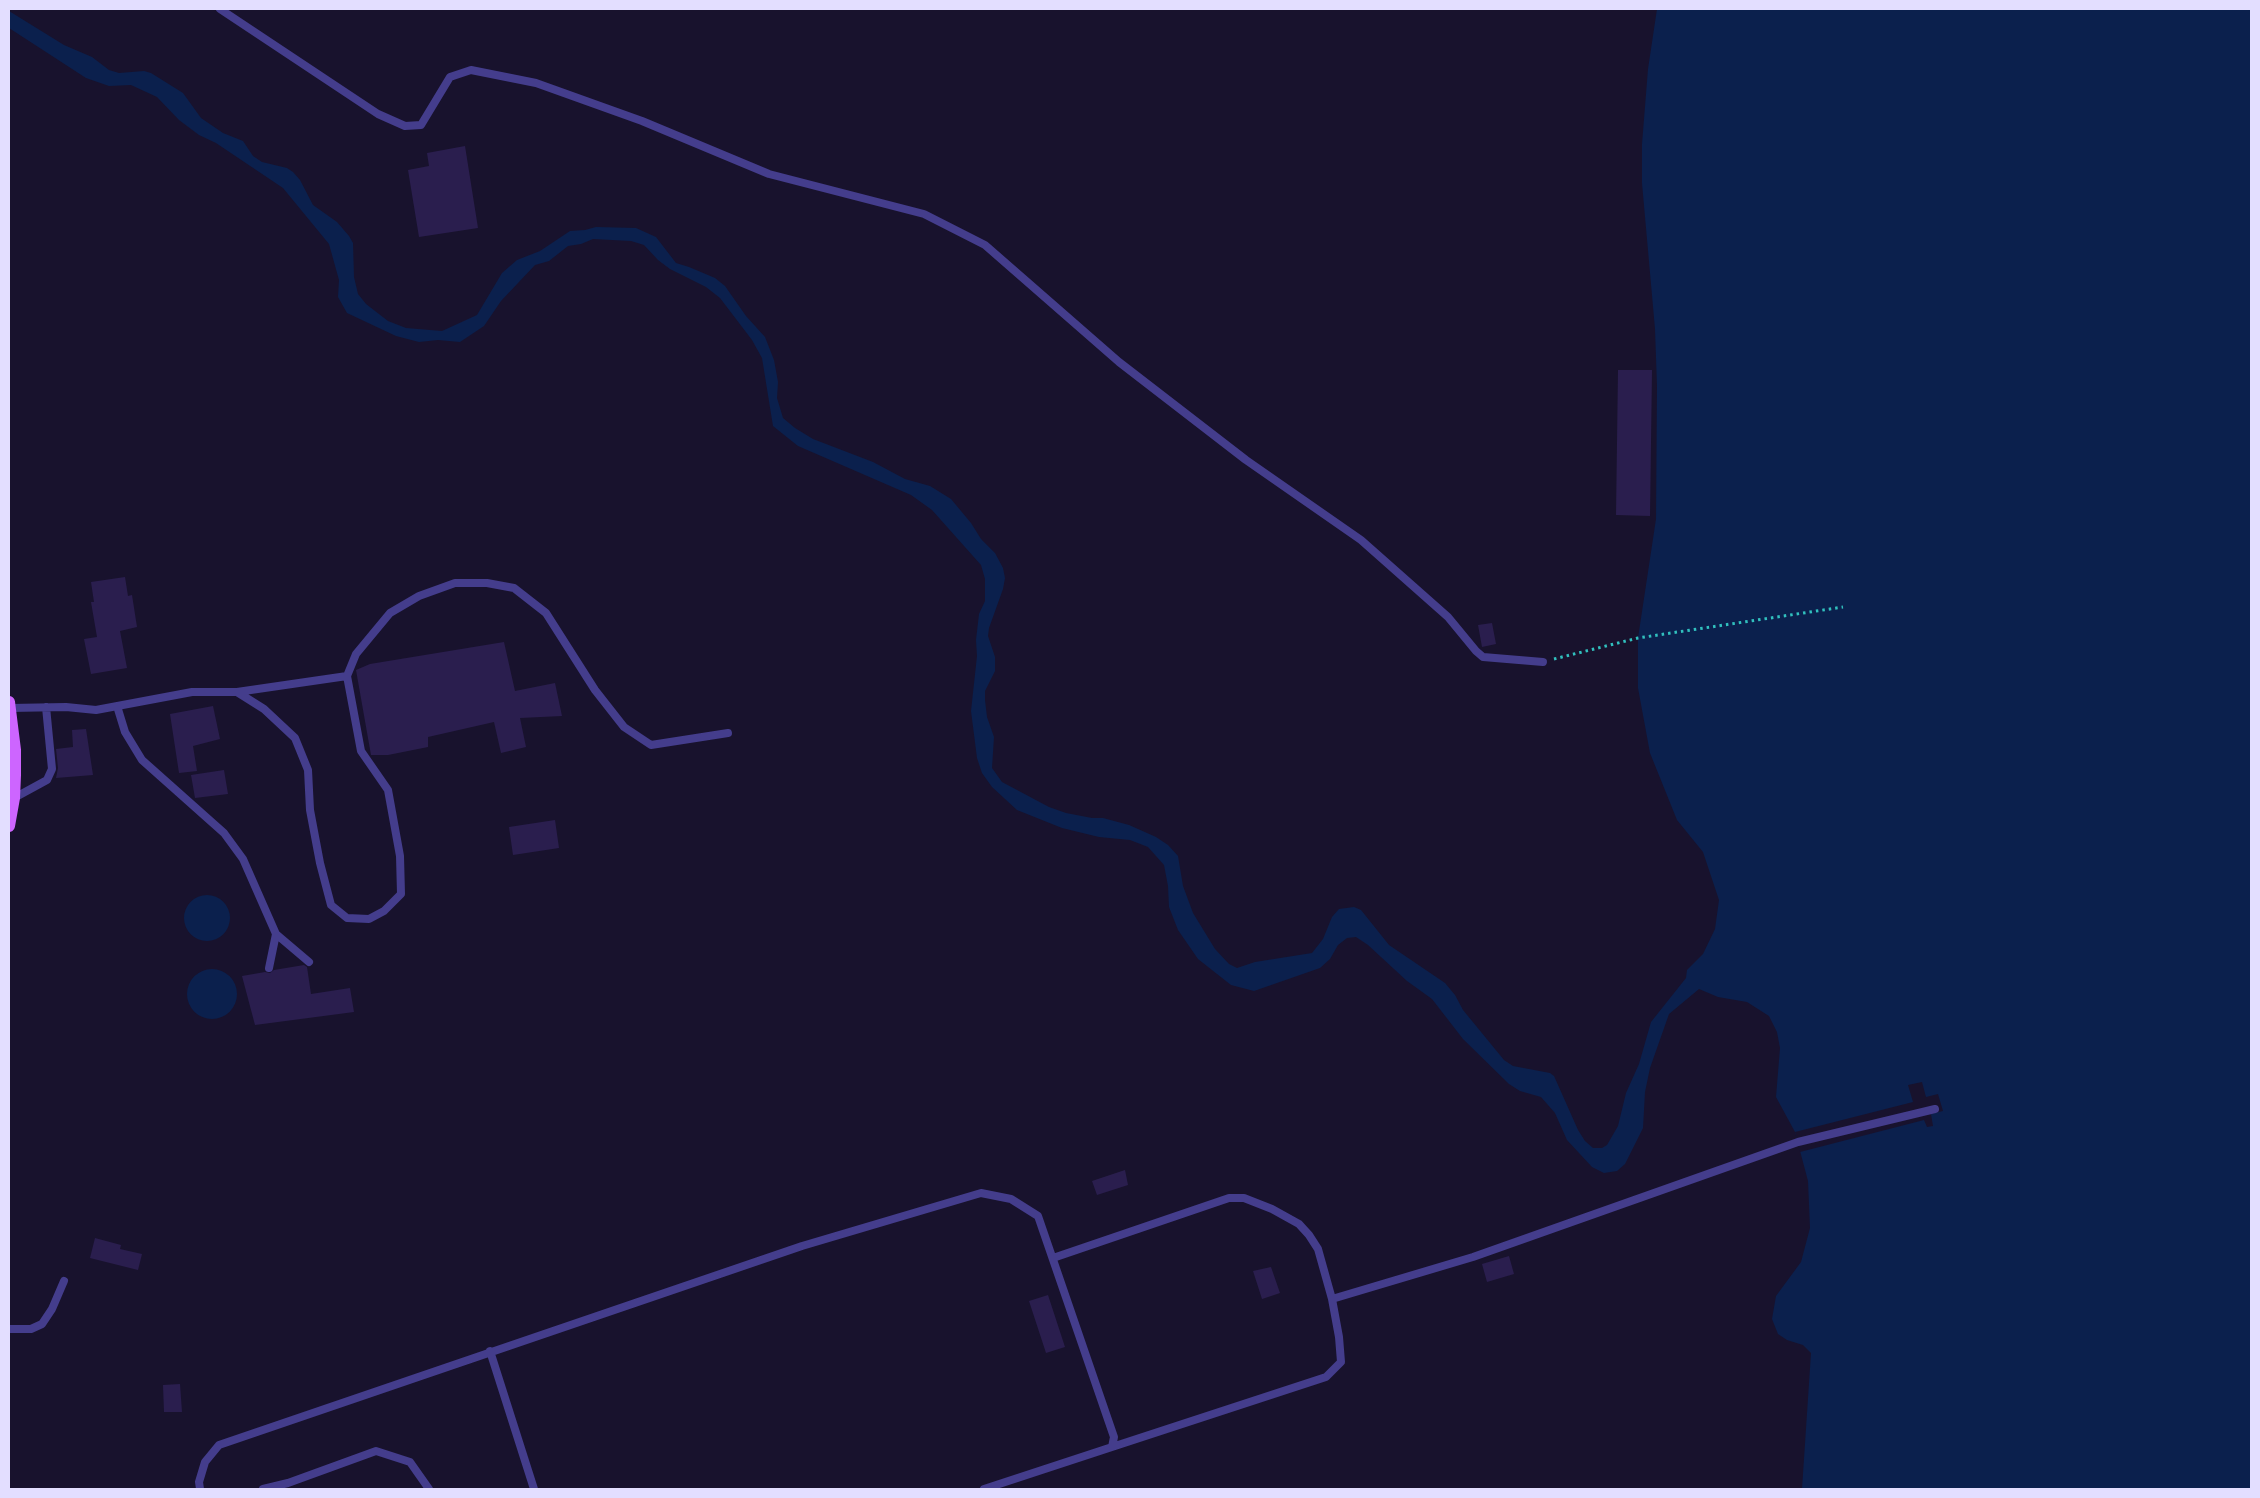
<!DOCTYPE html>
<html>
<head>
<meta charset="utf-8">
<style>
	body { margin:0 }
	#map { position:relative; width:2260px; height:1498px; overflow:hidden; background:#18122d; font-family:"PT Sans Narrow",sans-serif }
	canvas { display:block }
	.frame { position:absolute; inset:0; border:10px solid #e3deff; pointer-events:none }
</style>
</head>
<body>
<div id="map">
<canvas width="2260" height="1498"></canvas>
<div class="frame"></div>
</div>
<script>
const g = document.querySelector('canvas').getContext('2d');
g.lineJoin = 'round';
function paint(path, color) { g.fillStyle = color; g.fill(path, 'evenodd'); }
const poly = rows => new Path2D(rows.map(r => 'M' + r).join(''));
function stroke(path, color, width, dash) { g.strokeStyle = color; g.lineWidth = width; g.lineCap = dash ? 'butt' : 'round'; g.setLineDash(dash || []); g.stroke(path); }
paint(poly([
	[1657,9,2251,9,2251,1489,1802,1489,1811,1353,1803,1345,1787,1340,1778,1334,1772,1319,1776,1296,1801,1262,1810,1228,1808,1181,1795,1132,1776,1097,1780,1048,1777,1032,1769,1016,1747,1002,1718,997,1699,989,1669,1014,1650,1068,1645,1092,1643,1128,1625,1164,1617,1171,1604,1173,1592,1167,1567,1140,1555,1113,1541,1097,1520,1091,1509,1084,1463,1039,1432,999,1407,981,1368,945,1356,937,1347,938,1338,945,1330,959,1320,968,1254,991,1231,985,1198,959,1178,930,1169,907,1168,886,1164,865,1148,847,1130,840,1099,837,1062,828,1017,810,992,787,982,773,977,758,971,711,977,656,976,640,979,614,985,601,985,579,981,565,932,510,911,495,798,446,773,426,762,358,752,340,720,298,706,287,670,269,658,260,644,245,631,241,593,239,581,244,568,246,549,261,535,265,501,301,484,326,460,342,438,340,419,342,396,336,347,313,338,297,339,280,329,244,283,188,216,143,199,135,179,120,157,97,131,85,109,86,86,78,9,28,9,11,64,45,92,57,109,70,119,73,144,71,151,73,183,93,201,118,223,133,243,141,253,156,262,162,287,168,293,172,300,180,313,205,337,222,349,236,353,243,354,277,358,294,366,304,388,321,406,328,442,331,477,315,502,273,517,260,540,251,570,231,585,230,596,227,636,228,656,237,676,263,689,267,715,278,725,286,746,316,765,337,774,360,778,382,777,398,783,418,795,428,813,439,873,462,905,479,930,486,951,499,971,523,981,539,995,553,1003,568,1005,578,1003,589,989,628,988,636,995,657,995,671,985,691,985,700,987,717,994,737,992,768,1002,782,1049,807,1066,813,1092,818,1103,818,1129,825,1156,837,1168,845,1178,856,1183,886,1193,913,1215,949,1229,964,1237,968,1255,962,1312,953,1323,939,1332,917,1339,909,1354,907,1361,910,1389,945,1445,983,1455,995,1463,1010,1504,1060,1513,1066,1550,1073,1554,1076,1578,1130,1585,1141,1593,1148,1602,1148,1607,1145,1618,1126,1626,1093,1639,1064,1651,1022,1686,978,1687,970,1703,954,1715,929,1719,900,1703,852,1677,820,1650,753,1638,688,1638,638,1656,519,1657,386,1655,329,1642,183,1642,144,1648,69],
	'184 918a23 23 0 1 1 46 0a23 23 0 1 1-46 0Z',
	'187 994a25 25 0 1 1 50 0a25 25 0 1 1-50 0Z'
]), '#0b204d');
paint(poly([
	[1922,1082,1926,1097,1938,1094,1943,1111,1931,1114,1933,1126,1927,1127,1924,1120,1800,1152,1795,1132,1913,1102,1908,1085]
]), '#18122d');
paint(poly([
	[465,146,478,228,419,237,408,170,429,166,427,153],
	[1618,370,1652,370,1650,516,1616,515],
	[125,577,128,596,132,595,137,627,120,631,127,668,91,674,84,639,97,637,91,602,94,602,91,582],
	[1492,623,1496,644,1482,647,1478,625],
	[504,642,515,691,555,683,562,716,520,718,526,747,501,753,494,722,428,737,428,747,388,755,371,755,356,670,370,664],
	[213,706,220,739,193,746,197,771,179,773,170,714],
	[86,729,93,775,56,778,58,768,56,749,73,747,72,730],
	[224,770,228,794,195,798,191,775],
	[555,820,559,848,513,855,509,827],
	[304,965,307,967,311,994,350,988,354,1012,255,1025,242,976,265,972,270,973,274,970],
	[1125,1170,1128,1185,1097,1195,1092,1181],
	[95,1238,121,1245,120,1249,142,1254,138,1270,90,1258],
	[1509,1256,1514,1274,1487,1282,1482,1264],
	[1271,1267,1280,1293,1262,1299,1253,1271],
	[1048,1295,1065,1347,1046,1353,1029,1301],
	[180,1384,182,1412,164,1412,163,1385]
]), '#2a1e4e');
stroke(poly([
	[1554,659,1638,638,1843,607]
]), '#31c0be', 3, [2.5, 4]);
stroke(poly([
	[220,9,378,114,405,126,421,125,450,77,471,70,536,83,642,121,769,174,924,214,985,245,1119,362,1246,460,1361,540,1448,617,1476,651,1483,657,1543,662],
	[237,692,347,676],
	[117,706,125,732,142,760,224,833,243,859,276,934,269,968],
	[10,708,66,707,96,710,192,692,237,692,264,709,295,738,308,770,310,810,320,863,331,905,347,918,369,919,384,911,401,894,400,856,388,790,361,751,347,676,356,654,390,613,419,596,455,583,487,583,514,588,546,613,595,690,624,727,651,745,728,733],
	[14,798,47,780,52,769,46,707],
	[276,934,309,962],
	[1053,1258,1229,1198,1244,1198,1272,1209,1299,1224,1309,1235,1318,1249,1332,1299,1339,1337,1341,1362,1326,1377,1112,1447],
	[1332,1299,1473,1257,1798,1142,1935,1109],
	[9,1329,31,1329,42,1324,52,1309,64,1281],
	[490,1351,534,1489],
	[200,1489,199,1482,205,1462,219,1445,802,1246,981,1193,1011,1199,1038,1216,1114,1437,1112,1447,984,1489],
	[263,1489,288,1483,376,1451,410,1462,429,1489]
]), '#443d8c', 8);
stroke(poly([
	[9,702,15,750,15,775,14,798,9,826]
]), '#cd65ff', 12);
</script>
</body>
</html>
